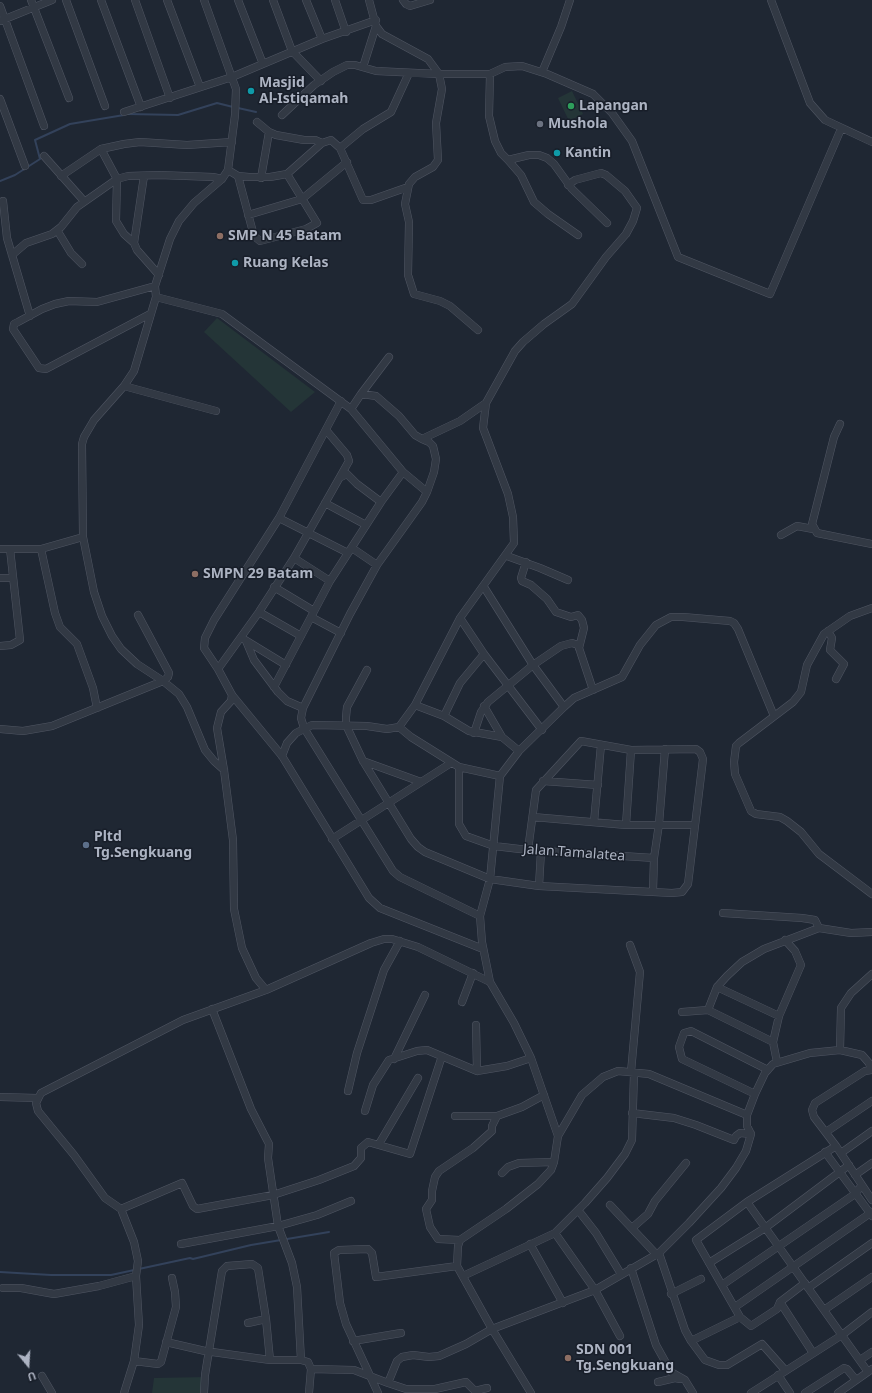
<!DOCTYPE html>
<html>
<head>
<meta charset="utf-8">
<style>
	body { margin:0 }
	#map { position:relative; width:872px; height:1393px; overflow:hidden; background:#1f2733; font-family:"Noto Sans",sans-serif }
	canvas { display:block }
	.north { position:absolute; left:8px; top:1345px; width:40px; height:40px; -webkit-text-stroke:3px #181e29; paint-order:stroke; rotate:162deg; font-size:11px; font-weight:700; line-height:16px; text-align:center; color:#acb3c2 }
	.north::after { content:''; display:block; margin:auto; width:14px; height:18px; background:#acb3c2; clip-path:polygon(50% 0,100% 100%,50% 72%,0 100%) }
</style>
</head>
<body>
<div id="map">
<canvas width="872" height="1393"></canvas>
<div class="north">U</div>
</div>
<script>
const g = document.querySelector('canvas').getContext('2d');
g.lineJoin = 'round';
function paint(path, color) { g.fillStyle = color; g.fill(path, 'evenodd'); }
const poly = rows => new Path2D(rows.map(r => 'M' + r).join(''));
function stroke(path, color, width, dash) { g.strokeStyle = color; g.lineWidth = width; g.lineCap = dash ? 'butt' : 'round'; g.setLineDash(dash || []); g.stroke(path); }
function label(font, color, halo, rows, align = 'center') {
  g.font = font + ' "Noto Sans",sans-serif'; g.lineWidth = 3; g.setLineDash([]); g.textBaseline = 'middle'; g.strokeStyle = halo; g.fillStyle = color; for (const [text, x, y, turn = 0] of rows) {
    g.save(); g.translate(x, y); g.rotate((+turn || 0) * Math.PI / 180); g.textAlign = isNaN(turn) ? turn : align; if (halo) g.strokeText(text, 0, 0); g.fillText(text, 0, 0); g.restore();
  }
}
paint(poly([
	[572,91,583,114,569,121,558,98],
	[217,318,315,392,291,412,204,332],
	[207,1377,206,1393,152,1393,154,1378]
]), '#243537');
stroke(poly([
	[238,108,256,112],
	[128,114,178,115,217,103,233,107],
	[0,181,15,175,40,159,35,140,70,124,124,115],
	[0,1272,51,1275,111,1275,190,1258,193,1259,251,1245,329,1232]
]), '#33425b', 2);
const minor = poly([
	[31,0,69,98],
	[66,0,105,106],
	[101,0,141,107],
	[135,0,170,98],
	[167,0,200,87],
	[204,0,236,89,235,115,228,170,222,179,194,203,179,221,170,239,155,286,156,297,134,371,124,386,94,420,84,437,82,444,83,537,94,592,102,616,112,636,121,649,137,664,163,681,179,694,187,707,205,750,214,761,224,770],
	[238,0,263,64],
	[273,0,292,51,321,81],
	[306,0,322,39],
	[335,0,346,32],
	[369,0,376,26,382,34,428,59,439,74,490,74,505,67,522,66,547,74,593,94,612,113,632,141,678,257,770,294,841,129],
	[403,0,406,4,410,6,430,0],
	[771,0,810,103,825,120,872,142],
	[0,6,44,126],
	[0,21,52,0],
	[363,67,376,26],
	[542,72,561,27,570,0],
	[490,74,489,116,495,141,501,153,508,160,529,155,539,155,547,158,554,164,572,189,607,223],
	[0,99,25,166],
	[124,112,232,77,322,39,376,20],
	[282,115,314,85,333,72,347,65,355,65,376,71,439,74,442,89,436,123,438,160,433,167,415,177,409,184,405,204,409,222,408,275,414,294,440,301,450,306,478,330],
	[257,122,269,132,276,135,304,140,315,140,322,143],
	[340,148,363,129,391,112,409,73],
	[101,149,117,179,116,221,124,234,134,243],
	[44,156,84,201],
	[508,160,521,175,534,202,548,214,578,235],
	[228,170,238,176,249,177,270,177,287,174,322,143,331,140,340,148,363,200,371,200,408,187],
	[61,176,101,149,124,144,140,142,187,145,232,142],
	[144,176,134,243,137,250,159,275],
	[238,176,254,236,260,241,306,229,317,223,287,174],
	[261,178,269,132],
	[3,201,7,238,30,316],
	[248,215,302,199,347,162],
	[57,230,71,253,82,264],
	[12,255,26,243,52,234,61,227,77,207,117,179,128,176,159,175,213,177,222,179],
	[156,297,222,314,351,409,403,472,427,492],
	[150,314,46,369,39,368,13,329,14,324,18,322,42,309,55,304,69,301,97,302,155,286],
	[124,386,216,411],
	[361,394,389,357],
	[341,401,279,518,214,620,205,638,204,648,218,669,232,695,282,756,369,898,380,908,483,949],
	[351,409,361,394,376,396,399,416,415,435,422,439,460,421,486,403],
	[840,424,834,437,812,524,817,533,872,544],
	[422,439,429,442,433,446,436,459,434,472,427,492,422,502,377,565,350,614,303,708,301,718,304,728,393,871,400,877,480,916],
	[341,477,347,474,357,484,381,502],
	[325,503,366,525],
	[279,518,348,553],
	[781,535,797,526,813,529],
	[352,548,377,565],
	[0,549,41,549,83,537],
	[41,549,55,613,60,627,77,644,93,688,97,708],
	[507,556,540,568,568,580],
	[294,558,330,581],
	[526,562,521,578,522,581,531,585,547,599,556,612,571,617,578,615,582,620,584,628,579,648],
	[0,578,13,578],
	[274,587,314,611],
	[484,587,533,665,564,707],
	[872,608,850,616,824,634,807,665,801,692,793,702,739,743,736,746,734,762,735,774,751,811,756,814,780,817,787,821,801,832,819,854,872,894],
	[259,612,301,636],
	[311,617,341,633],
	[460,618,484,654,542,730],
	[828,631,832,638,830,650,844,664,836,679],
	[245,640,286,665],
	[246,641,254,660,278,692,287,701,303,708],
	[0,646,11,645,20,640,10,549],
	[218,669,259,612,294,558,349,461,347,455,326,430],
	[367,670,347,707,346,717,346,725,363,761,411,839,418,847,425,852,490,879,539,886,672,893,682,892,688,884,703,759,700,752,696,749,631,750,581,741,536,790,528,850],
	[274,687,330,581,381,502,403,472],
	[232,695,231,701,221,712,217,728,224,770,233,840,234,909,242,948,256,978,266,990],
	[415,705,444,716,469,731,502,737,519,751],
	[484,706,502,737],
	[444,716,460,683,484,654],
	[399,727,415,705,460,618,514,543,513,517,508,494,483,428,486,403,515,351,523,342,544,324,572,304,606,257,626,234,633,221,637,208,625,191,606,175,601,173,575,180,568,185],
	[0,729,23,731,52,726,163,681,168,677,169,673,138,615],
	[474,733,481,712,488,702,533,665,561,646,572,643,578,645,593,690],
	[282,756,287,743,296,733,312,725,367,726,387,729,399,727,411,737,459,767,500,776],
	[363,761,421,782],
	[459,767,459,824,466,836,494,846,528,850,654,858],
	[543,781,598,785],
	[533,817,626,825,694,825],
	[594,822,601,745],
	[626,825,631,750],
	[332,839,451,763],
	[539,886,541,851],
	[653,891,654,858,659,824,665,749],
	[723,913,802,918,815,920,819,928],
	[630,945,640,972,631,1072],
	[717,987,779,1016],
	[462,1002,473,973],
	[212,1009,251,1109,269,1144,268,1158,278,1226,292,1263,297,1287,301,1360,308,1362,311,1369,309,1393],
	[708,1010,773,1042],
	[682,1012,708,1010,717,987,727,976,742,962,764,949,819,928,851,933,872,932],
	[476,1025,477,1071,507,1066,531,1058],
	[840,1050,841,1008,851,993,872,974],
	[394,1059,425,995],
	[777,1062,773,1042,779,1016,801,965,795,951,785,940],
	[872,1070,865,1071,815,1103,812,1110,814,1117,836,1146,872,1200],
	[348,1091,357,1053,384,970,400,941],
	[755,1094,682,1059,679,1047,684,1033,691,1031,768,1070],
	[0,1097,37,1098],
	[365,1111,373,1085,389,1060,417,1051,427,1050,477,1071],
	[632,1113,674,1118,696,1125,734,1140,736,1136,740,1133,751,1134],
	[455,1116,497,1116],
	[826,1132,872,1101],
	[558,1136,582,1095,603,1077,618,1071,649,1074,747,1115],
	[379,1144,418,1078],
	[825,1152,872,1216],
	[841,1153,872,1131],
	[502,1173,508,1167,519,1163,554,1162],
	[855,1175,872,1163],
	[747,1202,868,1372],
	[610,1205,655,1253],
	[121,1209,182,1183,193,1206,197,1209,273,1195,319,1180,354,1166,361,1158,361,1148,368,1142,410,1154,442,1056],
	[578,1210,596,1233,621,1274],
	[632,1228,648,1214,655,1201,686,1163],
	[555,1233,595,1290,620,1336],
	[460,1240,438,1239,430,1227,426,1209,432,1200,432,1191,435,1177,439,1171,473,1148,492,1131,492,1126,497,1116,522,1107,544,1095],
	[181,1244,278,1226,317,1215,351,1201],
	[530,1244,563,1303],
	[659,1253,685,1330,691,1341,705,1360,719,1365,727,1365,762,1344,785,1370],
	[709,1263,765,1228,849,1165],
	[631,1268,656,1345,671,1372,685,1380,693,1393],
	[463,1276,555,1233,585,1203,607,1178,625,1154,632,1140,634,1073],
	[805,1283,780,1302,777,1309,751,1326,740,1317,696,1240,747,1202,836,1146],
	[722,1285,855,1194,862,1185],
	[3,1288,21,1288,54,1294,99,1286,136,1276],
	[808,1288,872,1243],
	[671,1294,701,1279],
	[780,1302,813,1353],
	[735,1307,872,1212],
	[824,1310,872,1277],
	[266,1319,270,1360],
	[353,1341,401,1333],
	[691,1341,740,1317],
	[166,1342,205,1351,270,1360,301,1360],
	[860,1360,872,1352],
	[134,1361,158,1364,161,1362,176,1307,175,1292,172,1278],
	[311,1369,354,1370,388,1383,397,1361,402,1357,413,1355,429,1357,439,1356,466,1344,492,1329,595,1290,659,1253,689,1223,721,1188,736,1168,746,1151,751,1134,747,1126,747,1115,755,1094,765,1073,773,1064,810,1053,840,1050,862,1055,869,1063,871,1070],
	[778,1375,790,1393],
	[42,1376,52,1393],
	[658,1382,675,1378,680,1379],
	[388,1383,406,1389,435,1389,466,1382,475,1391,487,1388],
	[124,1393,134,1361,139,1325,136,1276,138,1261,134,1242,121,1209,105,1198,74,1155,38,1111,36,1103,41,1093,183,1020,266,990,371,943,384,939,392,939,418,947,490,982],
	[204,1393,205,1375,222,1271,227,1266,252,1264,258,1268,266,1319,248,1323],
	[378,1393,346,1324,340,1303,334,1253,339,1250,368,1249,372,1253,376,1277,457,1266],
	[531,1393,492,1329,457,1266,458,1246,460,1240,506,1209,538,1184,551,1170,554,1162,558,1136,531,1058,514,1023,490,982,482,942,480,916,490,879,500,776,519,751,564,707,574,698,622,677,640,645,656,625,671,617,683,617,730,621,734,623,738,629,774,716],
	[751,1393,842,1335,872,1312],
	[805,1393,844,1368,847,1369,856,1380],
	[838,1393,872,1369]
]);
stroke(minor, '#505663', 8);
stroke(minor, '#323944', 7);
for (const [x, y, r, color] of [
	[251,91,4,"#0f9aa8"],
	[571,106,4,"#2e9e5b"],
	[540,124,4,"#6b7280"],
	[557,153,4,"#0f9aa8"],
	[220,236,4,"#8d6e63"],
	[235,263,4,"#0f9aa8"],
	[195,574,4,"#8d6e63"],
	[86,845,4,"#5c6f8a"],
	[568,1358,4,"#8d6e63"]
]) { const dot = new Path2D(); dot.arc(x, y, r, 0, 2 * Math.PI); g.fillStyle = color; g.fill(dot); stroke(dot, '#181e29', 1.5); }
label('bold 14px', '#acb3c2', '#181e29', [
	["Masjid",259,83],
	["Al-Istiqamah",259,99],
	["Lapangan",579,106],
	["Mushola",548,124],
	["Kantin",565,153],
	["SMP N 45 Batam",228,236],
	["Ruang Kelas",243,263],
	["SMPN 29 Batam",203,574],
	["Pltd",94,837],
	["Tg.Sengkuang",94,853],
	["SDN 001",576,1350],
	["Tg.Sengkuang",576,1366]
], 'left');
label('14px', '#acb3c2', '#181e29', [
	["Jalan.Tamalatea",574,853,4]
]);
</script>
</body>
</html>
